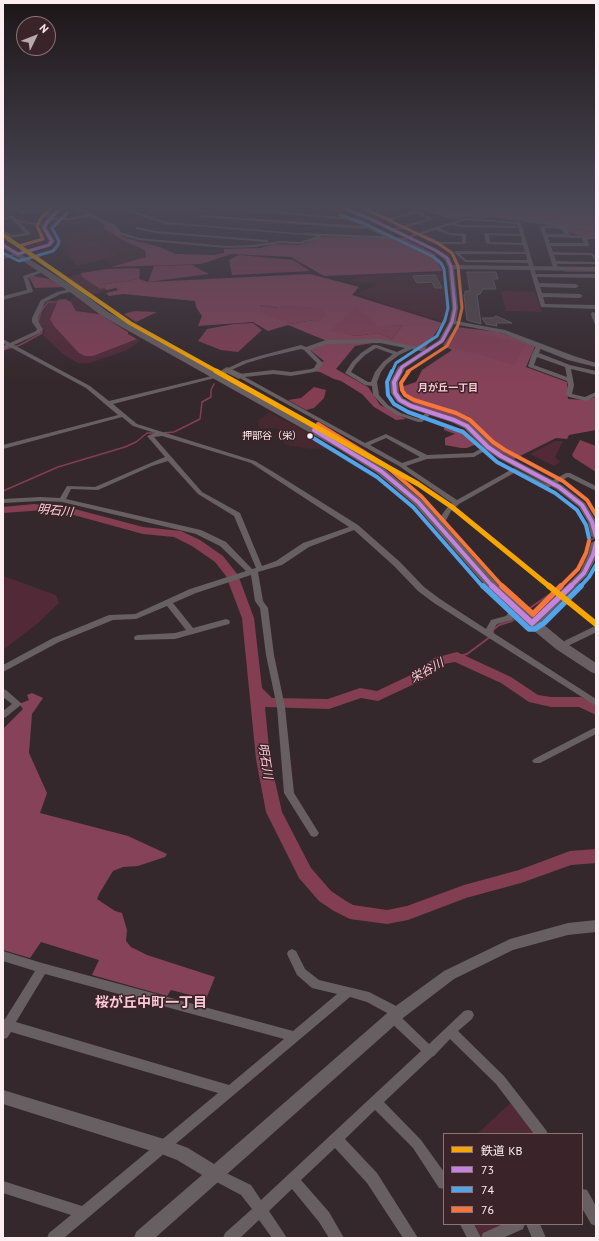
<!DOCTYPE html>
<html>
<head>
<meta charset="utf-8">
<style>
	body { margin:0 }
	#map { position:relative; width:599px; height:1241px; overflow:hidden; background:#35282c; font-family:"PT Sans","Noto Sans JP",sans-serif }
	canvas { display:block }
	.frame { position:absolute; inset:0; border:4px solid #feeef1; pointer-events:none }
	.legend { position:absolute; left:443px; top:1133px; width:140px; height:92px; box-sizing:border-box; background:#3a2329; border:1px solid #887479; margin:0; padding:5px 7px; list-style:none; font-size:12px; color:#feeef1 }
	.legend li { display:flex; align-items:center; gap:8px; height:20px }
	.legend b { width:20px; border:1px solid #887479 }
	.north { position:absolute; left:16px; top:16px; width:40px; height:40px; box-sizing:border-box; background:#3a2329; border:1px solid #887479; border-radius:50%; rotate:47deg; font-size:11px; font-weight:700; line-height:16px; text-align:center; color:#feeef1 }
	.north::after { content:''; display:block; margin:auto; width:14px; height:18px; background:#b8a9ac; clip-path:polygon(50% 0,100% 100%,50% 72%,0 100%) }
</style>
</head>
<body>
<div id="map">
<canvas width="599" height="1241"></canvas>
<div class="frame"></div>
<ul class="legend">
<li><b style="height:5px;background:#f7a600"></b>鉄道 KB</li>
<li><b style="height:5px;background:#c483df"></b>73</li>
<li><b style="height:5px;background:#53a3e8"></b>74</li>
<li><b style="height:5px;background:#f5763a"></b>76</li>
</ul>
<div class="north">N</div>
</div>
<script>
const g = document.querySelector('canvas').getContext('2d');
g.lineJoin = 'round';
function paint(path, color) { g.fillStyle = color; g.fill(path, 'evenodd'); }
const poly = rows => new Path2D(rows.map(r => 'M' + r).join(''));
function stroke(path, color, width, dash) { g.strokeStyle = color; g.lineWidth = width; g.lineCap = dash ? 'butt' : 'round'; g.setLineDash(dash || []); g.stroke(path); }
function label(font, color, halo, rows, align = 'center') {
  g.font = font + ' "PT Sans","Noto Sans JP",sans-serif'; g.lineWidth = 3; g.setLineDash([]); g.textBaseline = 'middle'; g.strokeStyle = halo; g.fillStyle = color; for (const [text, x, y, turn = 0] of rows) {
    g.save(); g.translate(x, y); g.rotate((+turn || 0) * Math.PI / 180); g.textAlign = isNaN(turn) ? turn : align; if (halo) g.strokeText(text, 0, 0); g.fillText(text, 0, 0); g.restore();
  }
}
paint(poly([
	[90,216,106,226,103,228,126,242,145,249,147,257,127,263,111,265,106,260,76,266,54,236,66,234,68,235,88,231,87,228,72,221],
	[421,273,443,274,445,279,449,299,447,316,444,322,408,311,402,312,392,306,358,294,377,284,370,282,363,283,348,281,360,276],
	[78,296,99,313,77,311,69,299],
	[269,412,326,442,324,444,325,448,313,449,290,446,285,444,277,435,281,430,274,428,260,429,258,421]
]), '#452830');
paint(poly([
	[95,241,117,256,80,265,76,264,70,256,69,245],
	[81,274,82,277,100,289,104,288,107,290,94,295,69,278,74,275],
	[501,291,535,292,542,312,506,311],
	[48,303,56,303,50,319,93,356,137,339,140,341,125,351,89,363,78,363,64,355,43,335,45,332,39,321],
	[555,441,563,441,555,457,560,462,554,466,530,454],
	[3,576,56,595,59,603,37,624,3,650],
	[515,1099,542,1134,477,1134],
	[467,1224,518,1224,488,1238,474,1238]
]), '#522936');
paint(poly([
	[413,208,596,208,596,237,584,237,545,225,492,217,480,219,464,217,455,220],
	[93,218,111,226,118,233,125,238,160,247,175,254,214,255,224,253,224,249,261,248,273,244,300,245,323,237,406,239,435,254,442,271,324,276,291,257,231,254,201,264,111,267,146,257,145,250,126,242,103,228,106,226],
	[310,274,359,287,352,295,442,323,424,350,380,340,327,341,288,325,268,331,253,322,198,326,202,316,196,307,195,301,123,294,109,296,106,293,118,290,116,288,107,290,104,288,106,284,139,279,148,282],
	[259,305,260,305,325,315,314,320,290,324],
	[403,325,392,339,378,333,355,336,330,330],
	[456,327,498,332,535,346,526,367,567,382,568,399,585,400,596,397,596,430,569,435,567,439,556,438,514,459,493,448,466,422,422,409,407,399,401,387,416,382,422,370,452,350,443,345],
	[378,342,355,346,336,369,368,387,380,405,406,419,396,420,374,407,362,394,341,381,334,379,320,372,312,371,324,361,309,349,328,343],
	[444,428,463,429,479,443,467,448,461,448,445,445,445,438,455,434,444,430],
	[32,693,43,698,32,714,29,753,47,793,40,813,128,836,167,854,165,857,138,866,123,867,113,871,99,894,97,899,115,911,122,913,127,930,126,941,131,947,147,955,215,977,206,999,171,990,167,996,92,975,99,960,41,942,30,958,3,950,3,729,23,709,19,704,29,700,27,695]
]), '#864258');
paint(poly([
	[239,255,293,260,310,271,232,275,229,260],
	[192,265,209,274,148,282,154,266],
	[133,268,140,269,139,279,106,284,104,288,100,289,82,277,81,273,107,269],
	[33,276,50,279,64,287,35,288,29,277],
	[65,299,71,302,76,311,99,314,128,332,128,334,137,339,93,356,85,356,79,353,54,326,50,319,58,300],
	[259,305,277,308,284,305,319,308,324,312,325,315,320,322,314,320,290,324,261,312],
	[357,307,378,326,403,325,392,339,378,333,355,336,330,331],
	[134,311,157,312,136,322,124,314],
	[253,323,262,330,238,352,221,350,198,341,207,329,234,324],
	[460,328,483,334,526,344,514,365,445,345],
	[314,387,326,390,324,398,314,408,306,410,288,400,301,398],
	[580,440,596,446,596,472,574,458,572,455]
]), '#833e54');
stroke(poly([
	[565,271,596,271],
	[40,325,38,322,42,310,48,302,57,302],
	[3,350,20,345,42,333,42,329],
	[163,433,174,432,200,419,202,402,211,397,211,390,214,384],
	[3,491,58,467,125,447,136,442,147,433,156,433],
	[561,587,583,564,590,540,596,537]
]), '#833e54', 1.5);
stroke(poly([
	[524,612,562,586],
	[493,635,493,630,499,625,512,621,519,616],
	[457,657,467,654,490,637]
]), '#833e54', 2);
paint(poly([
	[34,504,71,508,143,527,181,531,200,540,223,556,238,575,254,618,262,688,272,698,328,699,360,688,377,691,417,672,434,658,457,652,511,677,538,695,551,697,581,697,596,704,596,715,579,707,551,707,529,702,501,683,455,662,444,664,427,678,378,701,361,698,329,709,265,707,270,759,282,812,311,868,331,891,346,901,353,905,387,910,407,906,464,885,519,870,570,851,596,849,596,863,571,865,521,883,466,898,408,920,387,924,350,919,334,911,319,901,299,878,266,812,256,759,242,618,226,576,215,562,192,546,174,537,143,534,70,514,45,510,3,513,3,507,34,504]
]), '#833e54');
const building = poly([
	[467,272,496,272,498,279,493,279,496,289,483,289,480,294,477,295,481,324,467,320,464,295,465,295,465,291,470,291,467,272],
	[435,275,442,288,435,288,432,282,417,283,413,276,435,275],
	[496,316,512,323,496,323,497,326,486,324,482,318,493,318,496,316]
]);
paint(building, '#514549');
stroke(building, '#675b5f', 1);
stroke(poly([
	[593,314,596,322]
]), '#675f62', 4);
stroke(poly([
	[567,643,596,629]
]), '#675f62', 6);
paint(poly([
	[14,208,19,208,24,212,34,209,36,210,23,215,14,208],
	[49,208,54,208,50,214,52,218,70,218,85,214,73,208,80,208,115,225,121,232,139,238,226,246,254,245,280,241,300,242,317,236,166,224,117,208,125,208,166,222,297,233,383,236,366,228,364,229,200,217,198,216,200,215,362,226,349,220,217,208,241,208,350,218,390,237,402,238,465,218,519,222,521,223,536,274,596,274,596,278,537,277,539,283,576,284,579,286,576,288,540,287,542,293,580,294,583,296,580,298,543,297,545,304,596,305,596,309,541,307,528,263,465,262,454,252,456,251,525,252,523,245,488,244,486,243,484,233,520,234,517,224,465,220,456,223,459,225,515,226,517,227,515,228,459,227,451,225,440,228,450,233,466,234,466,243,464,244,439,244,418,235,402,240,321,236,321,238,300,244,280,243,254,247,226,248,139,240,117,234,111,227,89,216,70,220,50,220,48,219,46,214,49,208],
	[435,230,449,235,462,236,462,242,440,242,423,234,435,230],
	[489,235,521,236,522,243,490,242,489,235],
	[460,254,526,254,527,260,466,260,460,254],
	[361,208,368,208,373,211,380,208,388,208,377,212,389,218,416,211,434,219,393,231,391,230,391,229,428,219,416,213,393,219,395,221,393,222,361,208],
	[428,208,436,208,452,214,470,214,472,215,470,216,452,216,428,208],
	[12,215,18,220,47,225,45,226,21,223,30,233,30,235,9,238,3,233,3,230,12,235,25,233,11,218,3,220,3,218,12,215],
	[512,217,596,228,596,230,565,226,570,235,596,237,596,239,587,239,589,246,551,246,553,252,592,253,596,256,596,261,591,255,554,255,556,261,596,262,596,264,557,264,558,269,554,270,540,227,542,226,560,226,510,219,510,217,512,217],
	[545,228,561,228,565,234,547,234,545,228],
	[548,237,582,238,584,243,550,243,548,237],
	[138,227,155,231,267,240,269,241,267,242,155,233,136,229,136,227,138,227],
	[16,253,20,254,3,259,3,257,16,253],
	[41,270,45,271,28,278,33,291,32,292,3,300,3,296,27,290,23,276,41,270],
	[73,288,75,289,75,291,61,294,45,302,38,318,38,322,43,329,40,333,14,345,90,386,109,401,220,374,220,376,211,379,113,404,137,424,255,461,275,473,358,525,400,562,424,587,440,599,486,629,491,620,506,616,513,607,519,607,520,609,512,620,497,624,492,632,596,699,596,706,434,603,418,591,394,566,354,530,309,547,282,565,258,572,263,601,268,608,274,655,285,707,294,793,317,830,319,833,317,836,314,837,311,836,284,793,277,707,266,655,260,608,255,601,251,575,196,593,173,603,193,628,226,619,229,620,230,622,229,624,175,639,135,640,134,638,135,636,138,635,175,633,186,630,167,606,136,619,113,620,59,642,3,672,3,665,53,638,109,615,135,614,190,589,246,571,220,546,196,534,62,502,40,501,3,503,3,499,40,497,60,498,67,486,95,487,148,464,165,457,147,436,155,433,133,426,122,417,3,449,3,445,118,415,86,388,10,347,3,350,3,346,6,345,3,343,3,339,10,343,36,331,37,329,32,322,32,318,41,300,57,292,73,288],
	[162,436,251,463,349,527,303,543,276,561,262,566,240,513,202,492,154,437,162,436],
	[168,461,198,494,234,516,256,568,252,569,226,542,201,530,66,499,71,489,98,490,152,466,168,461],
	[380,339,428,349,431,351,428,353,412,349,399,355,387,364,381,372,377,382,379,395,388,405,401,413,419,419,428,411,432,411,432,413,422,422,418,422,397,415,384,407,373,395,372,386,365,385,345,373,352,362,361,353,373,345,377,345,397,352,405,348,380,343,327,344,310,350,323,363,318,370,314,372,291,376,273,374,245,377,365,443,386,434,427,455,473,453,486,446,490,446,490,448,474,457,427,459,406,466,457,500,514,468,546,484,566,473,570,473,596,486,596,491,568,477,546,489,514,473,459,504,451,511,445,522,436,524,433,524,432,522,433,520,439,519,446,509,452,503,399,466,236,376,239,374,273,370,291,372,311,369,314,368,317,363,304,350,301,349,267,357,247,363,227,372,224,370,243,361,263,355,301,345,306,347,326,340,380,339],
	[376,348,393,354,383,362,375,372,371,382,368,382,351,372,356,364,365,355,376,348],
	[386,438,420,457,402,463,370,445,386,438],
	[537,344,542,345,539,353,570,365,596,371,596,375,571,369,574,385,572,394,585,397,596,392,596,396,586,401,569,397,566,394,568,385,567,381,529,367,528,366,532,354,537,344],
	[537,357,565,367,567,377,534,365,537,357],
	[3,689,6,690,22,704,6,717,3,718,3,711,12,704,3,697,3,689],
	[596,727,596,734,540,763,534,763,532,761,534,759,596,727],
	[292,949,296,951,305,969,319,980,369,992,402,1009,404,1013,401,1017,429,1044,464,1011,468,1010,472,1011,474,1015,472,1019,458,1031,504,1076,546,1130,548,1134,534,1134,496,1084,450,1039,434,1056,432,1057,384,1102,421,1140,444,1172,444,1189,439,1188,413,1148,375,1110,345,1139,377,1173,418,1238,403,1238,367,1183,335,1148,301,1180,329,1212,344,1238,329,1238,319,1222,292,1189,269,1211,287,1238,272,1238,259,1220,240,1238,223,1238,225,1233,252,1209,241,1195,211,1179,210,1174,211,1169,216,1168,251,1185,261,1200,421,1051,389,1021,387,1017,389,1014,367,1002,350,997,64,1238,47,1238,49,1233,71,1215,3,1193,3,1181,82,1206,218,1093,11,1032,7,1038,3,1039,3,1019,5,1019,35,971,3,961,3,951,42,963,293,1031,337,994,312,988,297,975,287,954,288,951,292,949],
	[45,974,284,1039,229,1085,16,1022,45,974],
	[582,1189,587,1190,596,1206,596,1226,591,1224,582,1208,582,1189],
	[460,1224,474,1224,481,1238,467,1238,460,1224],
	[503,1224,525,1224,523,1229,503,1238,481,1238,483,1233,503,1224],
	[526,1224,540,1224,546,1238,532,1238,526,1224]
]), '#675f62');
paint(poly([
	[58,208,64,208,49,223,47,228,55,241,51,246,16,255,16,253,47,244,49,241,41,228,45,221,58,208],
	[340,208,348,208,368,216,437,249,449,257,453,265,596,267,596,271,454,269,458,308,456,321,505,330,574,356,596,363,596,367,568,360,501,333,454,324,444,342,405,368,398,382,399,393,403,398,414,404,457,418,470,424,491,445,504,454,562,485,585,503,596,521,596,539,591,536,588,522,579,507,556,489,498,458,485,449,464,428,451,422,408,408,397,402,391,393,390,382,398,367,439,340,449,322,452,308,448,267,444,259,433,251,364,218,340,208],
	[596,540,596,558,587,575,543,620,536,625,528,625,527,623,528,621,535,616,580,572,588,555,591,543,596,540],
	[596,920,596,932,568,935,513,950,454,979,403,1018,155,1238,134,1238,136,1232,202,1175,177,1160,164,1155,3,1104,3,1090,164,1139,188,1148,214,1164,393,1008,444,971,510,939,568,923,596,920]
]), '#675f62');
paint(poly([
	[227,367,242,374,243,376,239,379,227,373,218,378,214,375,227,367]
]), '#6b6263');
paint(poly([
	[3,243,76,288,108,312,347,445,385,469,422,500,499,586,521,606,566,643,596,663,596,674,591,672,556,649,511,612,491,592,414,504,377,473,339,449,102,316,70,292,3,248,3,243]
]), '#695f62');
stroke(poly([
	[343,208,366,217,435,250,447,258,451,267,455,308,452,322,442,341,402,367,399,372],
	[3,245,18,254,49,245,52,241,44,228,47,222,61,208]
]), '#c483df', 3);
stroke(poly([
	[400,371,394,382,395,393,400,400,411,406,454,420,467,426,488,447,501,456,559,487,582,505,592,522,596,536],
	[314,430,381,471,418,502,493,587],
	[570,587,584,573,593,555,596,543]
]), '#c483df', 4);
stroke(poly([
	[492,586,532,623,571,586]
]), '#c483df', 5.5);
stroke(poly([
	[340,215,363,223,432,256,441,263,444,269,448,308,445,320,437,336,396,363,392,372],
	[3,253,19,261,53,251,58,245,59,241,52,228,67,213]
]), '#53a3e8', 3);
stroke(poly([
	[392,371,387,382,388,395,394,404,408,412,463,432,497,462,555,493,577,510,586,525,589,538],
	[310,436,377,477,413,507,483,587],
	[580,587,589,577,596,565]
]), '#53a3e8', 4);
stroke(poly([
	[483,586,529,629,535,629,544,623,581,586]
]), '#53a3e8', 5.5);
stroke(poly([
	[363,208,439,244,452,253,458,266,462,308,458,325,447,346,407,372],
	[7,239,19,246,43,239,37,226,41,218,51,208]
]), '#f5763a', 3);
stroke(poly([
	[409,371,401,383,402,390,405,395,414,400,456,413,470,420,493,442,505,450,563,481,587,500,596,515],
	[318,424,385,465,422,497,503,587],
	[560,587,578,569,586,553,589,541]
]), '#f5763a', 4);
stroke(poly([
	[502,586,533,614,561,586]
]), '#f5763a', 5.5);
stroke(poly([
	[3,235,130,323,218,372]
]), '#f7a600', 4);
stroke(poly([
	[216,371,418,484,452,507,550,587]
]), '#f7a600', 5);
stroke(poly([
	[549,586,596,624]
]), '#f7a600', 6);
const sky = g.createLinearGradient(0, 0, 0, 382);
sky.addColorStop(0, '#1d1618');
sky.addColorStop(0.54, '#4b4856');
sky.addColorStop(1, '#4b485600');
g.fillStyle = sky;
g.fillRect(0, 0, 599, 382);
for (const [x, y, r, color] of [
	[310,436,3.5,"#feeef1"]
]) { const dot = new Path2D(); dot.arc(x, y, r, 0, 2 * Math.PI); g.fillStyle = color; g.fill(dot); stroke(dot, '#3a2329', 1.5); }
label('bold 10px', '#fcc9d6', '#3a2329', [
	["月が丘一丁目",448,388]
]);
label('10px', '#feeef1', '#3a2329', [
	["押部谷（栄）",302,436]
], 'right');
label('italic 12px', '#fdcfda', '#3a2329', [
	["明石川",55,511,6],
	["栄谷川",427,671,-29],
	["明石川",265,761,81]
]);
label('bold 14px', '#fcc9d6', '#3a2329', [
	["桜が丘中町一丁目",151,1003]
]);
</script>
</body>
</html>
